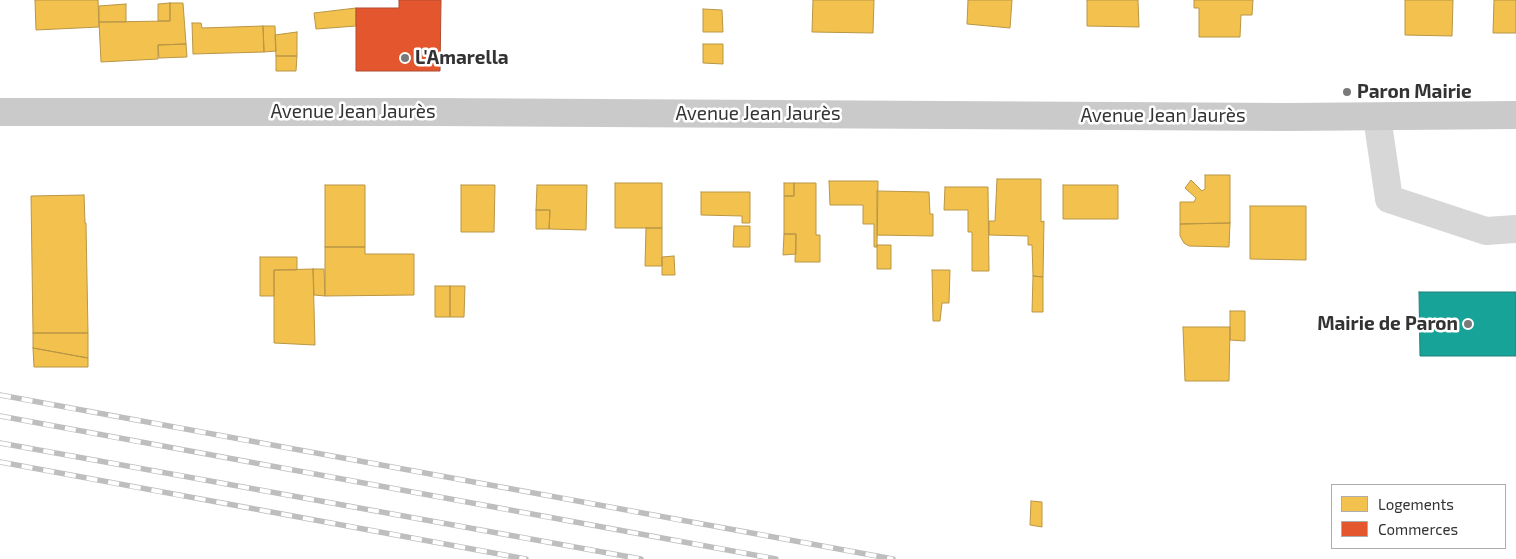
<!DOCTYPE html>
<html>
<head>
<meta charset="utf-8">
<style>
	body { margin:0 }
	#map { position:relative; width:1516px; height:559px; overflow:hidden; background:#fff; font-family:"Exo 2",sans-serif }
	canvas { display:block }
	.legend { position:absolute; left:1331px; top:484px; width:175px; height:65px; box-sizing:border-box; background:#fff; border:1px solid #adadad; margin:0; padding:6px 9px; list-style:none; font-size:15px; color:#333 }
	.legend li { display:flex; align-items:center; gap:10px; height:25px }
	.legend b { width:25px; border:1px solid #adadad }
</style>
</head>
<body>
<div id="map">
<canvas width="1516" height="559"></canvas>
<ul class="legend">
<li><b style="height:14px;background:#f2c14e"></b>Logements</li>
<li><b style="height:14px;background:#e4572e"></b>Commerces</li>
</ul>
</div>
<script>
const g = document.querySelector('canvas').getContext('2d');
g.lineJoin = 'round';
function paint(path, color) { g.fillStyle = color; g.fill(path, 'evenodd'); }
const poly = rows => new Path2D(rows.map(r => 'M' + r).join(''));
function stroke(path, color, width, dash) { g.strokeStyle = color; g.lineWidth = width; g.lineCap = dash ? 'butt' : 'round'; g.setLineDash(dash || []); g.stroke(path); }
function label(font, color, halo, rows, align = 'center') {
  g.font = font + ' "Exo 2",sans-serif'; g.lineWidth = 5; g.setLineDash([]); g.textBaseline = 'middle'; g.strokeStyle = halo; g.fillStyle = color; for (const [text, x, y, turn = 0] of rows) {
    g.save(); g.translate(x, y); g.rotate((+turn || 0) * Math.PI / 180); g.textAlign = isNaN(turn) ? turn : align; if (halo) g.strokeText(text, 0, 0); g.fillText(text, 0, 0); g.restore();
  }
}
const homes = poly([
	[35,0,98,0,99,27,36,30,35,0],
	[813,0,874,0,873,33,812,32,813,0],
	[968,0,1012,0,1010,28,967,24,968,0],
	[1087,0,1138,0,1139,27,1087,26,1087,0],
	[1194,0,1253,0,1252,15,1241,15,1240,37,1199,37,1199,8,1194,8,1194,0],
	[1405,0,1453,0,1452,36,1405,35,1405,0],
	[1494,0,1516,0,1516,33,1493,33,1494,0],
	[170,3,183,3,186,44,158,45,158,59,101,62,99,22,170,21,170,3],
	[170,3,170,21,158,21,158,4,170,3],
	[126,4,126,22,99,22,99,6,126,4],
	[356,8,356,26,316,29,314,13,356,8],
	[703,9,722,10,723,32,703,32,703,9],
	[192,23,201,23,202,28,263,26,264,52,193,54,192,23],
	[263,26,275,26,276,51,264,52,263,26],
	[297,32,297,56,276,56,275,35,297,32],
	[186,44,187,57,159,58,158,45,186,44],
	[703,44,723,44,723,64,703,63,703,44],
	[276,56,297,56,296,71,276,71,276,56],
	[1205,175,1230,175,1230,223,1180,224,1180,202,1194,202,1196,198,1185,188,1191,180,1202,191,1205,189,1205,175],
	[997,179,1041,179,1041,222,1044,221,1043,277,1033,276,1032,245,1028,245,1028,236,989,235,989,221,995,221,997,179],
	[829,181,878,181,877,247,874,247,874,224,863,224,863,205,830,205,829,181],
	[615,183,662,183,662,228,615,228,615,183],
	[784,183,794,183,794,196,784,196,784,183],
	[794,183,816,183,816,235,820,235,820,262,795,262,796,234,784,234,784,196,794,196,794,183],
	[325,185,365,185,365,247,325,247,325,185],
	[461,185,495,185,494,232,461,232,461,185],
	[537,185,587,185,586,230,549,229,550,210,536,210,537,185],
	[1063,185,1118,185,1118,219,1063,219,1063,185],
	[945,187,988,187,989,271,972,271,972,232,968,232,968,210,944,210,945,187],
	[877,191,929,192,930,214,933,214,933,236,877,235,877,191],
	[701,192,750,192,750,223,742,223,742,216,701,215,701,192],
	[84,195,85,223,86,223,88,333,33,333,31,196,84,195],
	[1250,206,1306,206,1306,260,1250,259,1250,206],
	[536,210,550,210,549,229,536,229,536,210],
	[1230,223,1229,247,1189,246,1184,243,1180,236,1180,224,1230,223],
	[734,226,750,226,750,247,733,247,734,226],
	[646,228,662,228,662,266,645,266,646,228],
	[784,234,796,234,796,254,783,255,784,234],
	[877,245,891,245,891,269,877,269,877,245],
	[325,247,365,247,365,254,414,254,414,295,325,296,325,247],
	[674,256,675,275,662,275,662,257,674,256],
	[260,257,297,257,297,270,274,270,274,296,260,296,260,257],
	[313,269,315,345,274,343,274,270,313,269],
	[313,269,324,269,325,296,314,295,313,269],
	[932,270,950,270,949,303,942,303,940,321,933,321,932,270],
	[1033,276,1043,277,1043,312,1032,312,1033,276],
	[435,286,450,286,450,317,435,317,435,286],
	[450,286,465,286,464,317,450,317,450,286],
	[1230,311,1245,311,1245,341,1230,340,1230,311],
	[1183,327,1230,327,1229,381,1185,381,1183,327],
	[33,333,88,333,88,358,33,348,33,333],
	[33,348,88,358,88,367,34,367,33,348],
	[1031,501,1042,502,1042,527,1030,525,1031,501]
]);
paint(homes, '#f2c14e');
stroke(homes, '#b99646', 1);
const shops = poly([
	[399,0,441,0,440,71,356,71,356,8,399,8,399,0]
]);
paint(shops, '#e4572e');
stroke(shops, '#af4c30', 1);
const public = poly([
	[1419,292,1516,292,1516,356,1420,356,1419,292]
]);
paint(public, '#17a398');
stroke(public, '#1f817a', 1);
stroke(poly([
	[1377,117,1389,199,1486,231,1516,229]
]), '#d7d7d7', 28);
stroke(poly([
	[0,112,431,112,1287,117,1516,115]
]), '#cacaca', 28);
const rail = poly([
	[0,395,893,559],
	[0,416,776,559],
	[0,443,641,559],
	[0,462,526,559]
]);
stroke(rail, '#bebebe', 5.5);
stroke(rail, '#fff', 4, [11]);
for (const [x, y, r, color] of [
	[405,58,5,"#7a7a7a"],
	[1347,92,5,"#7a7a7a"],
	[1468,324,5,"#7a7a7a"]
]) { const dot = new Path2D(); dot.arc(x, y, r, 0, 2 * Math.PI); g.fillStyle = color; g.fill(dot); stroke(dot, '#fff', 2); }
label('bold 19px', '#333', '#fff', [
	["L'Amarella",415,58],
	["Paron Mairie",1357,92],
	["Mairie de Paron",1458,324,"right"]
], 'left');
label('19px', '#333', '#fff', [
	["Avenue Jean Jaurès",353,112],
	["Avenue Jean Jaurès",758,114],
	["Avenue Jean Jaurès",1163,116]
]);
</script>
</body>
</html>
